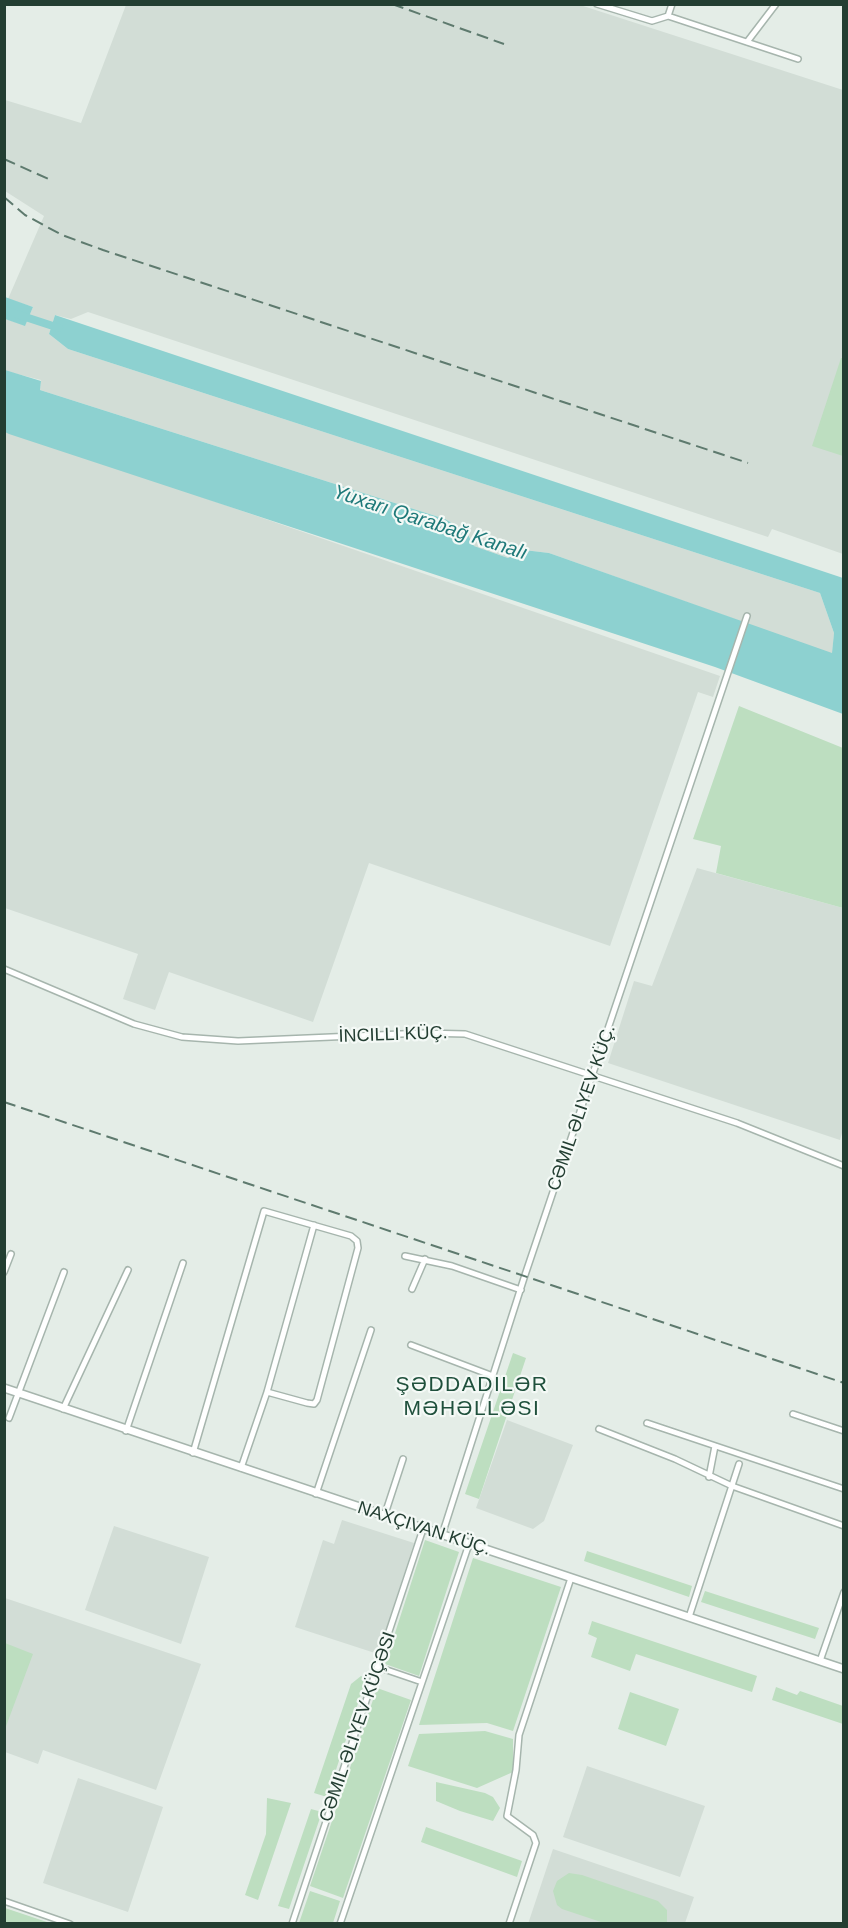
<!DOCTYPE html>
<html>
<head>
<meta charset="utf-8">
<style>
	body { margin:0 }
	#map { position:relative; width:848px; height:1928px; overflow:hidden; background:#e4ede7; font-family:Helvetica,sans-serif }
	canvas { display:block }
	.frame { position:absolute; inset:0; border:6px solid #233e32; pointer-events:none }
</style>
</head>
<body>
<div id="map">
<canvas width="848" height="1928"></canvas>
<div class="frame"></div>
</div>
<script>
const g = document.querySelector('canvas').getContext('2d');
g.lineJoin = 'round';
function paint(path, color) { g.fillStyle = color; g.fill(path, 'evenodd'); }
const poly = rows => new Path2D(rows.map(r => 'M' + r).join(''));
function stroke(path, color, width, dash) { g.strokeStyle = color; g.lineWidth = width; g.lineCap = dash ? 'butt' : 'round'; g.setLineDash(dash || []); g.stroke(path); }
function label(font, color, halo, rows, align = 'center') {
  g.font = font + ' Helvetica,sans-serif'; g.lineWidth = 4.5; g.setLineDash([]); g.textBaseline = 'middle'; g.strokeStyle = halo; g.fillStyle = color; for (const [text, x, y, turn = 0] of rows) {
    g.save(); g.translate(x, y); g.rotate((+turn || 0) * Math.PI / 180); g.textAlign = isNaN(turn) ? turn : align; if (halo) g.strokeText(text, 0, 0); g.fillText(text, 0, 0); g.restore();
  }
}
paint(poly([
	[126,5,580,5,843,90,843,554,772,529,768,537,88,312,71,319,55,315,49,334,68,349,820,593,834,633,832,654,549,553,524,550,508,558,474,546,466,531,445,519,40,390,41,380,5,371,5,319,25,325,33,307,8,299,44,216,5,191,5,100,81,123],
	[5,429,720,676,713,697,698,692,610,946,369,863,313,1022,169,972,155,1010,123,999,138,954,5,908],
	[697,868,843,908,844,1126,840,1140,608,1063,634,981,652,986],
	[507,1420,573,1445,544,1521,533,1529,476,1508],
	[342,1520,414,1543,378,1654,295,1627,323,1540,334,1544],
	[114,1526,209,1557,181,1644,85,1610],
	[5,1598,201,1664,156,1790,43,1750,38,1764,5,1752],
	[587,1766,705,1806,680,1877,563,1837],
	[78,1778,163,1807,128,1912,43,1883],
	[553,1849,694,1897,685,1923,528,1924]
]), '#d2ddd6');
paint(poly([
	[841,358,844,358,843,456,812,446],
	[739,706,843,748,843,908,716,873,721,846,693,839],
	[513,1353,526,1358,479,1499,465,1494],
	[425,1540,459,1552,419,1676,385,1664],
	[587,1551,692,1586,689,1597,584,1561],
	[473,1558,561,1587,513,1731,487,1723,419,1725],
	[705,1591,819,1628,815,1639,701,1602],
	[592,1621,757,1676,752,1692,636,1654,630,1671,591,1657,597,1638,588,1634],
	[5,1643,33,1654,5,1729,4,1729],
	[361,1676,366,1679,327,1797,314,1793,351,1684],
	[776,1687,797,1695,800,1691,843,1706,843,1724,772,1700],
	[377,1688,411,1700,343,1898,310,1886],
	[630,1692,679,1709,666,1746,618,1729],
	[485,1731,513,1739,513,1772,477,1788,408,1766,419,1734],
	[436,1782,485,1793,493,1797,500,1808,493,1821,460,1811,436,1801],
	[267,1798,291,1803,258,1900,245,1895,266,1834],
	[311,1809,322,1812,289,1909,278,1906],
	[426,1827,522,1861,517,1877,421,1842],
	[569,1873,582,1875,658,1901,667,1910,667,1923,604,1923,562,1909,557,1905,553,1891,557,1881],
	[310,1891,340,1901,333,1923,299,1923],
	[4,1908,5,1908,50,1923,5,1923]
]), '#bddec0');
paint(poly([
	[5,297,33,307,25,326,5,319],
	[55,315,843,578,843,714,715,667,9,434,5,432,5,370,41,381,40,390,445,519,466,531,474,546,508,558,524,550,549,553,832,653,834,633,820,593,68,349,49,334]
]), '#8dd1d0');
stroke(poly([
	[4,310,59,328]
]), '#8dd1d0', 8);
const minor = poly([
	[597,4,652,21,668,16,798,59],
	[668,16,672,4],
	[747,42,776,4],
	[4,969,134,1024,182,1037,238,1041,424,1033,465,1034,737,1123,844,1166],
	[405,1256,452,1266,521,1290],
	[4,1272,11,1254],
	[412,1289,425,1259],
	[411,1345,493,1376],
	[63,1409,128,1270],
	[793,1414,844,1431],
	[9,1418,64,1272],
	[647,1423,844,1489],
	[599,1429,675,1459,732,1486,844,1526],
	[126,1431,183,1263],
	[193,1453,264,1211,351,1236,357,1241,358,1248,317,1400,314,1404,307,1403,267,1392],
	[241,1468,267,1392,314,1225],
	[709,1477,715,1446],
	[316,1494,371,1330],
	[384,1517,403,1459],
	[442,1535,524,1278,747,616],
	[689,1617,739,1464],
	[820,1661,844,1592],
	[378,1667,422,1682],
	[4,1901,70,1924],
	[292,1924,423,1529],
	[340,1924,469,1544],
	[509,1924,536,1843,533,1835,507,1816,516,1770,519,1735,571,1578]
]);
const tertiary = poly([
	[4,1388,844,1669]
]);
stroke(minor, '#a6b5ad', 8);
stroke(tertiary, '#a6b5ad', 10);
stroke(minor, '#fff', 5);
stroke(tertiary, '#fff', 7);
stroke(poly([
	[392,4,504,44],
	[4,159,53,181],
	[4,197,25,215,62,235,103,250,748,463],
	[4,1102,844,1383]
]), '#5e7a6e', 2, [12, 6]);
label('18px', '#233e32', '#f4f9f6', [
	["İNCILLI KÜÇ.",393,1035,-2],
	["CƏMIL ƏLIYEV KÜÇ.",582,1108,-71],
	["NAXÇIVAN KÜÇ.",424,1529,18],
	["CƏMIL ƏLIYEV KÜÇƏSI",358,1727,-71]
]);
label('italic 20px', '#1e7979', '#f4f9f6', [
	["Yuxarı Qarabağ Kanalı",430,523,18]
]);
g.letterSpacing = '1.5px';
label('21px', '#1f503c', '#f4f9f6', [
	["ŞƏDDADILƏR",472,1385],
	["MƏHƏLLƏSI",472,1409]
]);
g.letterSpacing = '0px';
</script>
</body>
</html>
